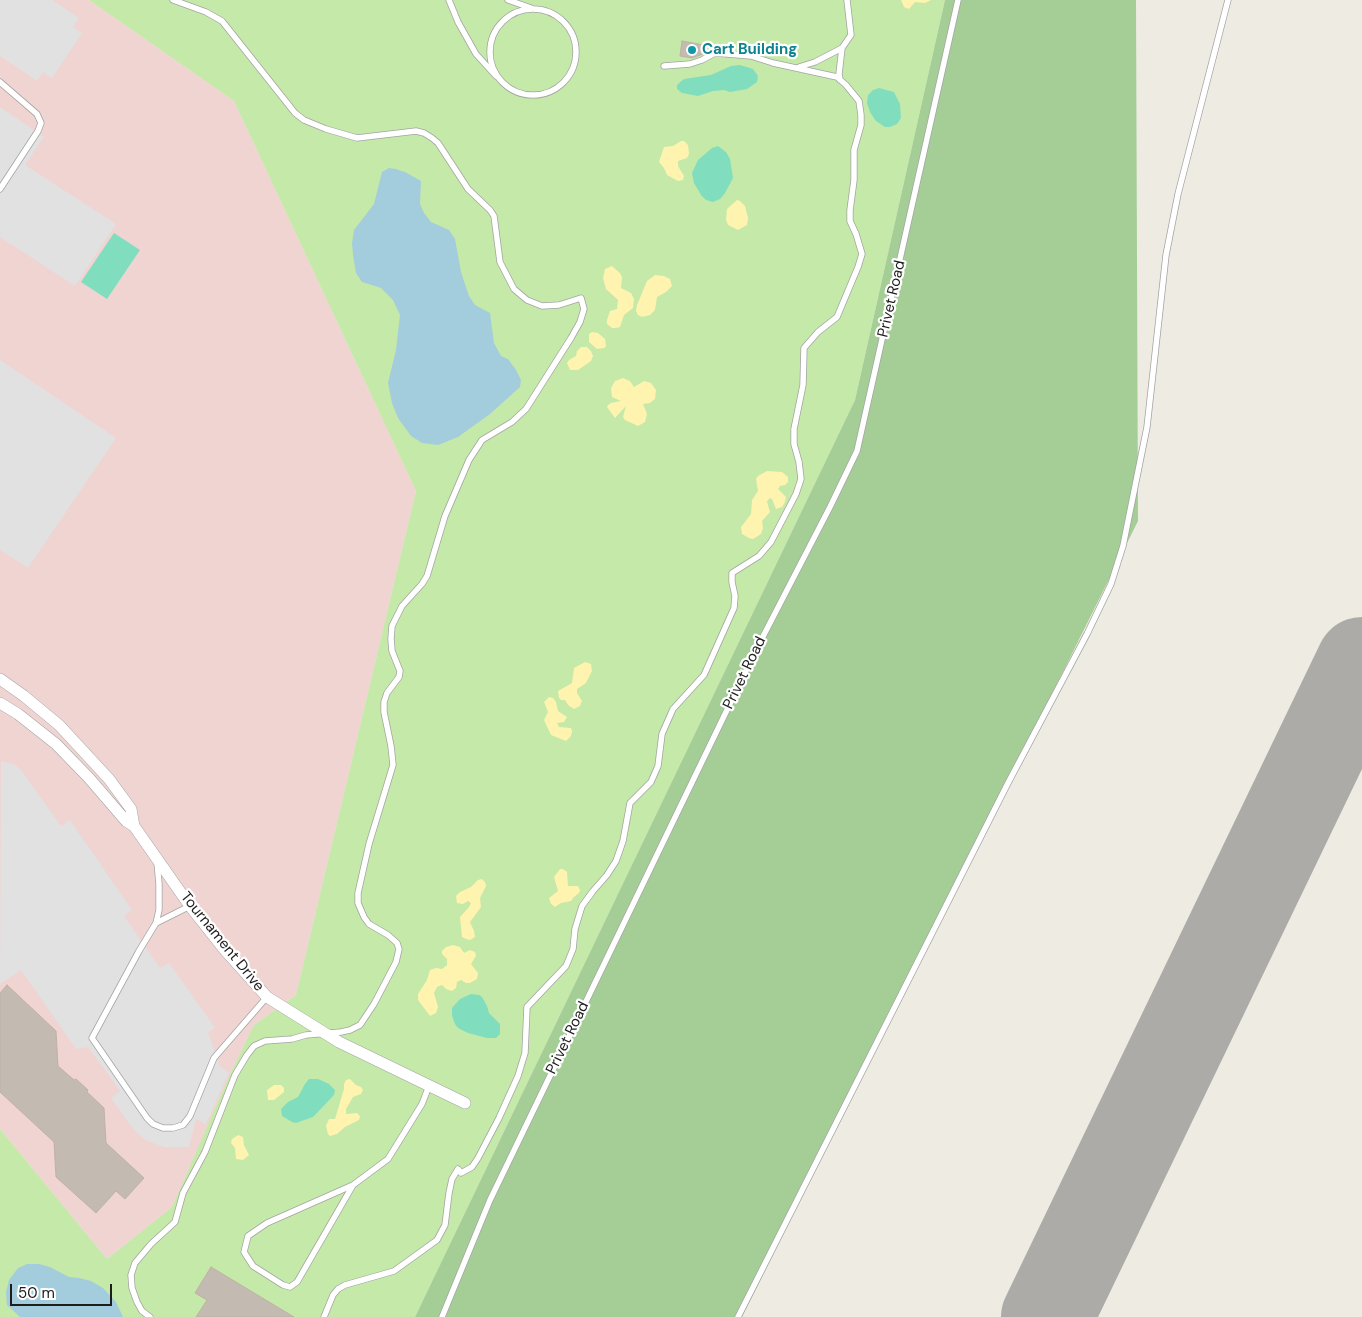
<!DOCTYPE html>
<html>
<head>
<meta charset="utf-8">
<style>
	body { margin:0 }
	#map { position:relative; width:1362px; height:1317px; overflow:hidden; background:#eeebe3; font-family:"DM Sans",sans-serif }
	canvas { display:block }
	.scale { position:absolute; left:10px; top:1284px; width:102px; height:22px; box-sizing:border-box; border:2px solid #1d1d1d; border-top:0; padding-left:6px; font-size:15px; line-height:18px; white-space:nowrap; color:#1d1d1d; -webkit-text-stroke:4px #fff; paint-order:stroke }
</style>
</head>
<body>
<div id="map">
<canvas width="1362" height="1317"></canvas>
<div class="scale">50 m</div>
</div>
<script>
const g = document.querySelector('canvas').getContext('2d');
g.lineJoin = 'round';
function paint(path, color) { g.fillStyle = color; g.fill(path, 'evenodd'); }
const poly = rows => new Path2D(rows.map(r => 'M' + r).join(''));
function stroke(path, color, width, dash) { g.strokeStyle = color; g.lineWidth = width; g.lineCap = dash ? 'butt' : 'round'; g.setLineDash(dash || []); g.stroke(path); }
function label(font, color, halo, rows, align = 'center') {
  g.font = font + ' "DM Sans",sans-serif'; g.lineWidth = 4.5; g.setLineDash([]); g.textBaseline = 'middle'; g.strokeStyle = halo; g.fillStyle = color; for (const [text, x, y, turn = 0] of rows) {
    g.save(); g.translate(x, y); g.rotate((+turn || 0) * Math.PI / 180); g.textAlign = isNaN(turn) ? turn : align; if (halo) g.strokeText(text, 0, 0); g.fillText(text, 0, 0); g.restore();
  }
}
paint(poly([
	[0,0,89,0,234,101,416,491,296,995,254,1025,231,1072,172,1207,107,1259,0,1129]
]), '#f0d4d2');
paint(poly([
	[89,0,945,0,855,400,415,1317,0,1317,0,1129,107,1259,172,1207,231,1072,254,1025,296,995,416,491,234,101]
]), '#c5e9a8');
paint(poly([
	[945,0,1136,0,1138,521,742,1317,415,1317,855,400]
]), '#a5ce97');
paint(poly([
	[901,0,931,0,925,3,915,2,909,9,904,7],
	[681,141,684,141,688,145,689,154,687,158,678,161,678,166,684,176,683,180,678,181,667,175,664,168,659,162,664,147,673,146],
	[737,200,740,201,745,206,748,218,747,225,738,230,728,225,726,220,727,209],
	[612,266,620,273,622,277,621,288,631,293,634,299,633,308,624,315,620,327,615,328,612,328,607,324,607,320,610,311,617,309,618,300,606,289,603,278,605,269],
	[655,275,664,276,670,279,672,286,666,292,657,297,655,310,650,315,642,317,638,315,636,311,637,305,647,281],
	[592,332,598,333,605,339,606,346,604,348,597,349,589,342,589,334],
	[581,347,587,347,591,351,593,356,591,361,578,370,570,370,567,363,569,360,576,356,577,351],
	[623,378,630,381,634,387,644,381,651,383,656,390,655,399,650,403,643,404,647,414,645,422,638,426,625,420,623,417,626,406,615,418,607,407,608,405,611,403,621,401,612,397,611,388,615,381],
	[767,471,782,472,788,477,788,482,785,485,780,486,778,489,786,497,785,502,782,507,776,509,772,499,770,498,768,500,767,502,770,512,762,521,763,528,761,534,753,539,749,538,742,534,741,527,751,514,752,500,758,491,756,479,758,476],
	[585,662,591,664,592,671,586,683,577,689,577,693,582,701,580,706,574,709,568,705,565,700,561,700,559,698,558,691,572,683,574,668],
	[549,697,553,698,556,702,558,711,567,717,564,722,557,723,559,727,571,728,572,731,571,736,566,741,551,735,544,720,548,712,544,702],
	[560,869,563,869,567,872,568,886,578,886,580,890,579,893,573,898,571,901,561,903,555,907,551,904,549,898,558,891,554,877],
	[482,879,485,882,486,886,480,898,481,907,470,922,474,931,475,937,470,940,466,939,462,937,460,917,469,907,471,903,468,901,463,904,457,903,456,896,460,892,471,887,478,880],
	[453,945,460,947,464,953,470,950,475,952,476,956,471,964,478,973,477,979,470,983,466,983,461,980,457,982,456,988,452,991,446,989,442,985,437,987,434,993,438,1007,436,1013,430,1016,418,1000,418,994,427,980,430,970,436,968,442,969,447,965,447,959,442,954,442,951,446,947],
	[350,1079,356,1085,361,1087,363,1090,361,1094,353,1097,346,1109,346,1114,357,1113,360,1116,359,1120,345,1127,337,1134,330,1136,328,1134,326,1126,329,1119,335,1119,344,1089,344,1084,346,1080],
	[274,1085,281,1085,284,1088,284,1092,274,1100,268,1100,267,1090],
	[238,1135,243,1137,244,1145,249,1155,243,1160,236,1159,235,1148,231,1143,232,1139]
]), '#fff3b0');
paint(poly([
	[740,65,753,69,758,76,757,82,747,89,730,92,724,90,713,91,698,96,682,93,677,89,677,85,684,79,711,75,731,66],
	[879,88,894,92,900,104,901,118,897,124,890,127,885,127,876,121,870,112,867,103,868,95,873,90],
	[718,146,726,152,730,159,733,178,725,193,720,199,713,202,706,200,701,195,694,183,692,173,698,160,712,148],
	[114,233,140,250,107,299,81,282],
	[471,994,479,995,482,997,487,1006,489,1013,500,1024,500,1034,496,1038,487,1038,468,1033,458,1028,455,1024,452,1016,452,1008,460,999],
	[309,1079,318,1079,329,1084,335,1090,334,1095,313,1117,296,1123,292,1122,282,1116,281,1109,288,1102,298,1097,305,1084]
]), '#80debe');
paint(poly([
	[0,0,52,0,79,18,73,27,82,33,52,78,43,72,37,81,0,56],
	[0,107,44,137,25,165,116,224,75,286,0,237],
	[0,360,116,438,28,568,0,550],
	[1,761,15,765,21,770,61,826,70,820,132,910,124,916,160,968,169,963,215,1028,208,1032,220,1067,229,1072,206,1124,196,1119,189,1147,165,1147,153,1143,143,1138,133,1129,111,1098,120,1091,88,1047,76,1049,21,970,0,984]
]), '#e1e1e1');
paint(poly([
	[389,168,396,169,405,172,421,181,420,204,424,213,431,222,449,230,455,239,461,272,469,296,475,305,490,313,494,343,501,356,508,359,516,370,521,380,520,387,490,414,458,437,438,445,422,443,411,436,398,418,392,403,388,383,396,350,400,315,393,300,381,288,362,282,356,273,353,255,352,243,354,230,374,204,382,172],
	[27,1264,39,1264,50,1267,69,1277,79,1278,91,1281,103,1288,116,1302,123,1317,20,1317,7,1305,6,1292,9,1280,18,1268]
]), '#a3cddd');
stroke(poly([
	[1059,1292,1065,1317]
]), '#acaba7', 38);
stroke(poly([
	[1047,1317,1362,663]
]), '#acaba7', 92);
const building = poly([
	[682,41,704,45,703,54,692,58,680,56,682,41],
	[7,985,56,1031,58,1066,74,1080,76,1079,88,1090,87,1092,104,1108,106,1143,144,1178,125,1199,116,1191,96,1213,56,1177,54,1142,0,1092,0,993,7,985],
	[211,1267,294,1317,196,1317,207,1300,195,1293,211,1267]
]);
paint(building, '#c3bab2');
stroke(building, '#c0b2a5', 1);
const service = poly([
	[449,0,458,22,476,54,496,76],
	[508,0,531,8],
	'490 52a43 43 0 1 1 86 0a43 43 0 1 1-86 0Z',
	[799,67,815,62,842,48,851,35,847,0],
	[840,80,839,74,842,48],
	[0,82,37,114,41,123,38,131,0,189],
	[157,862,159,884,159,910,156,923,139,951,92,1038,147,1118,153,1124,163,1128,173,1128,183,1125,190,1116,214,1058,267,997],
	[156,923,190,906],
	[353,1185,297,1282,290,1287,283,1285,253,1266,244,1252,248,1236,267,1223,353,1185,388,1159,422,1104,429,1086],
	[150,1317,142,1311,137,1302,132,1288,131,1275,135,1263,151,1244,175,1222,183,1193,205,1152,235,1075,247,1055,254,1046,265,1041,292,1039,306,1035,341,1032,350,1030,360,1025,374,1004,396,962,399,949,397,943,388,935,369,924,364,917,358,903,358,893,369,844,393,765,391,746,384,712,384,702,387,693,399,677,400,671,392,651,391,639,392,626,402,606,422,584,427,576,445,516,469,460,482,440,512,422,526,409,571,338,580,322,584,309,581,298,559,305,542,306,527,300,514,289,500,262,494,216,490,210,468,189,438,143,432,138,424,133,416,131,357,138,326,129,304,120,295,113,222,21,206,12,173,0],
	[324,1317,333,1295,338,1289,345,1285,394,1271,437,1240,445,1225,449,1193,452,1179,458,1169,461,1173,472,1167,478,1158,499,1118,518,1076,525,1053,527,1007,566,966,573,949,575,929,582,906,593,891,607,875,616,861,623,841,630,803,651,782,658,766,662,734,673,709,704,675,734,608,735,596,732,582,732,573,759,556,771,542,796,494,801,479,799,462,794,444,794,429,803,385,804,348,818,332,837,317,858,267,862,254,856,234,850,221,850,210,854,180,854,150,861,125,861,115,859,101,846,85,837,77,773,63,751,56,715,53,702,60,690,64,664,66],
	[442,1317,490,1200,756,650,830,507,857,451,958,0],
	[738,1317,1008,783,1087,634,1111,584,1123,546,1147,427,1166,255,1178,194,1228,0]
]);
const minor = poly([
	[0,679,24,696,59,725,109,779,131,809,134,826,190,906,224,949,267,997,339,1042,465,1103],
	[0,703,18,714,56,744,89,778,126,821,134,826]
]);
stroke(service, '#a4a4a4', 7);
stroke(minor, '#a4a4a4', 12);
stroke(service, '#fff', 5.5);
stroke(minor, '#fff', 11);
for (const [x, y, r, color] of [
	[692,50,5,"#0f9aa8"]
]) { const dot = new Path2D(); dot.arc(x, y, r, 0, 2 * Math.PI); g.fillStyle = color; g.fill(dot); stroke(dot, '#fff', 2); }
label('bold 15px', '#0d838f', '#fff', [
	["Cart Building",702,50]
], 'left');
label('15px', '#1d1d1d', '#fff', [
	["Privet Road",892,299,-77],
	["Privet Road",745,673,-64],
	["Tournament Drive",222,942,51],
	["Privet Road",568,1038,-64]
]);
</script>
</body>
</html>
